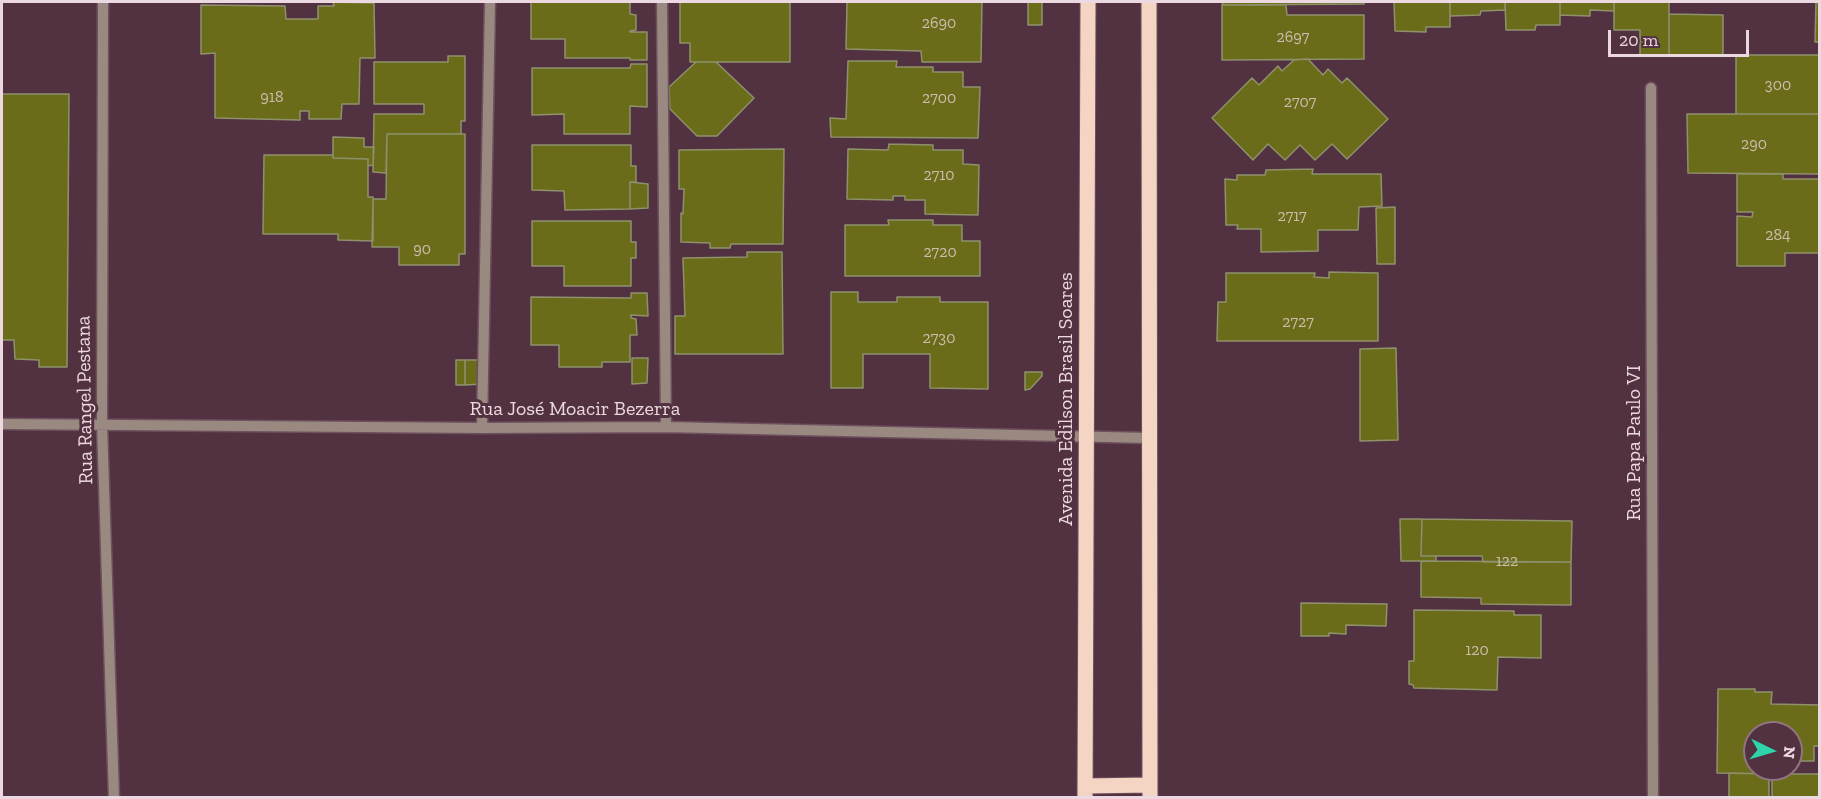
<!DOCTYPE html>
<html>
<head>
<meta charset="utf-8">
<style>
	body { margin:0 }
	#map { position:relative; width:1821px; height:799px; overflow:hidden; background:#523241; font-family:"Zilla Slab",serif }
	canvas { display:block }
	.frame { position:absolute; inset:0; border:3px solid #ecd8e0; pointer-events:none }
	.north { position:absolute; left:1743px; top:721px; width:60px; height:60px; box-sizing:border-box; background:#523241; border:2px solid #907481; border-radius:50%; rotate:95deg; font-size:16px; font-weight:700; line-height:24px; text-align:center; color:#ecd8e0 }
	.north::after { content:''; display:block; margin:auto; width:21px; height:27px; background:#2ed4aa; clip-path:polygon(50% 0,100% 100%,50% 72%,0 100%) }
	.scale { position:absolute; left:1608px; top:30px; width:141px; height:27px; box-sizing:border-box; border:3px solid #ecd8e0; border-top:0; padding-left:8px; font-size:18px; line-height:21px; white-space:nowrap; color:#ecd8e0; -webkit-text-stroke:4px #523241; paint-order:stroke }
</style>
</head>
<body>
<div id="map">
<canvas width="1821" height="799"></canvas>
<div class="frame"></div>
<div class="north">N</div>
<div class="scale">20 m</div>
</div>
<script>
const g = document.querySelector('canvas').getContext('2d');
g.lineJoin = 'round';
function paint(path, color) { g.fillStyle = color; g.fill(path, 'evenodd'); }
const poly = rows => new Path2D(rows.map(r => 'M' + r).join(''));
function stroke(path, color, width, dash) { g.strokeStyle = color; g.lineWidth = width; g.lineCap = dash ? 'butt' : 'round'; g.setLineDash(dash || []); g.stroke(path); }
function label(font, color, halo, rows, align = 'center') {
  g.font = font + ' "Zilla Slab",serif'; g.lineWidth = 6; g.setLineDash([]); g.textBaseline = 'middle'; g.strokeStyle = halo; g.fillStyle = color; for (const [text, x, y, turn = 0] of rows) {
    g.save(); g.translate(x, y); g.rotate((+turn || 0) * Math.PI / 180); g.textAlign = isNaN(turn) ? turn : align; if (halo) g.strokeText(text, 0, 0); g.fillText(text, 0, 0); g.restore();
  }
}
const building = poly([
	[333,2,374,3,375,58,360,58,359,104,342,104,341,119,309,119,309,111,300,111,300,120,215,118,215,53,201,54,201,5,285,6,286,19,318,19,318,6,334,6,333,2],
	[531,2,630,2,630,14,636,15,636,30,630,31,630,32,647,32,647,60,630,60,630,58,565,58,565,39,531,39,531,2],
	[680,2,790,2,790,62,690,62,690,43,680,43,680,2],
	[847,2,982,2,981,62,922,62,921,51,846,49,847,2],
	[1028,2,1042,2,1042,25,1028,25,1028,2],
	[1223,2,1364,2,1364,4,1222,5,1223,2],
	[1394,2,1450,2,1450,27,1426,27,1426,32,1395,31,1394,2],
	[1450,2,1505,2,1505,10,1481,11,1480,15,1450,16,1450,2],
	[1505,2,1560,2,1560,25,1536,25,1535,30,1506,30,1505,2],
	[1560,2,1614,2,1614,11,1590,10,1590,16,1560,15,1560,2],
	[1614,2,1669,2,1669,56,1640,55,1640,30,1614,30,1614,2],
	[1816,2,1820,2,1820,42,1815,42,1816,2],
	[1222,5,1286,5,1287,15,1364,15,1364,59,1222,60,1222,5],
	[1669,14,1723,15,1723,56,1669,56,1669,14],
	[1736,55,1820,55,1820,114,1736,114,1736,55],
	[448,56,465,56,465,121,461,121,461,134,387,134,386,173,373,172,374,114,424,114,424,104,374,104,374,62,448,62,448,56],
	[1308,59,1323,75,1328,69,1342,83,1347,78,1388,119,1347,159,1332,144,1315,160,1300,145,1285,160,1268,144,1253,160,1212,118,1252,78,1259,85,1278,66,1282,71,1294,60,1308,59],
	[848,61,897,61,896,67,933,67,933,72,963,72,963,87,980,87,978,138,831,137,830,118,846,119,848,61],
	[696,62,716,62,754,98,717,136,697,136,670,109,669,87,696,62],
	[631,64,647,64,647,107,630,106,630,134,564,134,564,114,532,115,532,68,630,68,631,64],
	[2,94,69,94,67,367,39,367,39,360,15,359,14,340,2,340,2,94],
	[1687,114,1820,114,1820,174,1688,173,1687,114],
	[387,134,465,134,465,254,459,254,459,265,399,265,399,247,372,247,373,199,386,199,387,134],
	[333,137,364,138,364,147,374,147,373,165,368,166,368,159,333,158,333,137],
	[889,144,933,145,933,150,963,150,963,164,979,165,978,215,925,214,925,200,905,200,905,196,893,196,893,200,847,199,848,149,888,150,889,144],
	[532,145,631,145,631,166,636,166,636,182,630,182,630,209,565,210,564,191,532,190,532,145],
	[784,149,783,244,731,244,730,248,710,248,710,243,681,242,681,213,683,214,684,189,679,189,679,150,784,149],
	[264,155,333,155,333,158,368,159,368,197,373,197,373,241,338,240,338,234,263,234,264,155],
	[1313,169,1312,174,1381,174,1382,206,1359,207,1358,230,1318,230,1318,251,1261,252,1261,229,1237,229,1238,225,1226,225,1225,179,1237,180,1237,175,1265,175,1266,170,1313,169],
	[1737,174,1783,174,1783,179,1820,179,1820,253,1785,253,1785,266,1737,266,1737,216,1752,217,1753,212,1737,212,1737,174],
	[630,182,648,184,648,208,630,209,630,182],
	[1395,207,1395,264,1377,264,1376,208,1395,207],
	[888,220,933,220,933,225,962,225,962,241,980,241,980,276,845,276,845,225,889,225,888,220],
	[532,221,631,221,631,242,636,242,636,258,631,258,631,286,564,286,564,266,532,266,532,221],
	[747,252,782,252,783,354,675,354,675,316,685,316,683,258,747,257,747,252],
	[1329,272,1378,273,1378,341,1217,341,1218,302,1226,302,1226,273,1315,273,1314,277,1329,278,1329,272],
	[831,292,858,292,858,302,897,302,897,297,940,297,940,302,988,302,988,389,930,388,930,354,863,354,863,388,831,388,831,292],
	[631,293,647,293,648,316,631,315,631,318,636,319,637,335,630,335,630,362,602,362,602,367,559,367,559,345,531,345,531,297,631,298,631,293],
	[1396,348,1398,440,1360,441,1360,349,1396,348],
	[632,358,648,358,647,383,632,384,632,358],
	[456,360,465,360,465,385,456,385,456,360],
	[465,360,482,360,482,384,465,385,465,360],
	[1025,372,1042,372,1042,376,1030,389,1025,390,1025,372],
	[1400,519,1422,519,1421,556,1436,556,1436,561,1401,561,1400,519],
	[1422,519,1572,521,1571,562,1483,562,1482,556,1421,556,1422,519],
	[1421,561,1571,562,1571,605,1481,604,1481,598,1421,597,1421,561],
	[1301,603,1387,604,1386,626,1346,625,1346,634,1329,633,1329,636,1301,636,1301,603],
	[1414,610,1514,611,1514,615,1541,615,1541,658,1498,657,1497,690,1414,688,1413,685,1409,684,1409,661,1414,661,1414,610],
	[1718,689,1755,689,1755,692,1772,692,1771,704,1819,705,1819,746,1814,746,1814,761,1791,761,1791,733,1755,733,1755,769,1779,769,1779,774,1717,773,1718,689],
	[1729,773,1769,774,1769,798,1729,798,1729,773],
	[1772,774,1820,774,1820,798,1772,798,1772,774]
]);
paint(building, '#6b6c19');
stroke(building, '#8f916d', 1.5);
const minor = poly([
	[103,2,102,424,114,798],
	[662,2,666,427],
	[1651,88,1653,798],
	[2,424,482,428,666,427,1149,438],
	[482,428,490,2]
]);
const major = poly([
	[1149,2,1150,798],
	[1085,786,1150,785],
	[1085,798,1088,2]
]);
stroke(minor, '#6e505e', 13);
stroke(major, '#6e505e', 17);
stroke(minor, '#998980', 10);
stroke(major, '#f4d4c2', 15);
label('16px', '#ccbdae', null, [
	["2690",939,23],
	["2697",1293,37],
	["300",1778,85],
	["918",272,97],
	["2700",939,98],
	["2707",1300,102],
	["290",1754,144],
	["2710",939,175],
	["2717",1292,216],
	["284",1778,235],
	["90",422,249],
	["2720",940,252],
	["2727",1298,322],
	["2730",939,338],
	["122",1507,561],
	["120",1477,650]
]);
label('20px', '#ecd8e0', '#523241', [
	["Avenida Edilson Brasil Soares",1066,399,-90],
	["Rua Rangel Pestana",85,400,-91],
	["Rua José Moacir Bezerra",575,409],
	["Rua Papa Paulo VI",1634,443,-90]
]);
</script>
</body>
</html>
